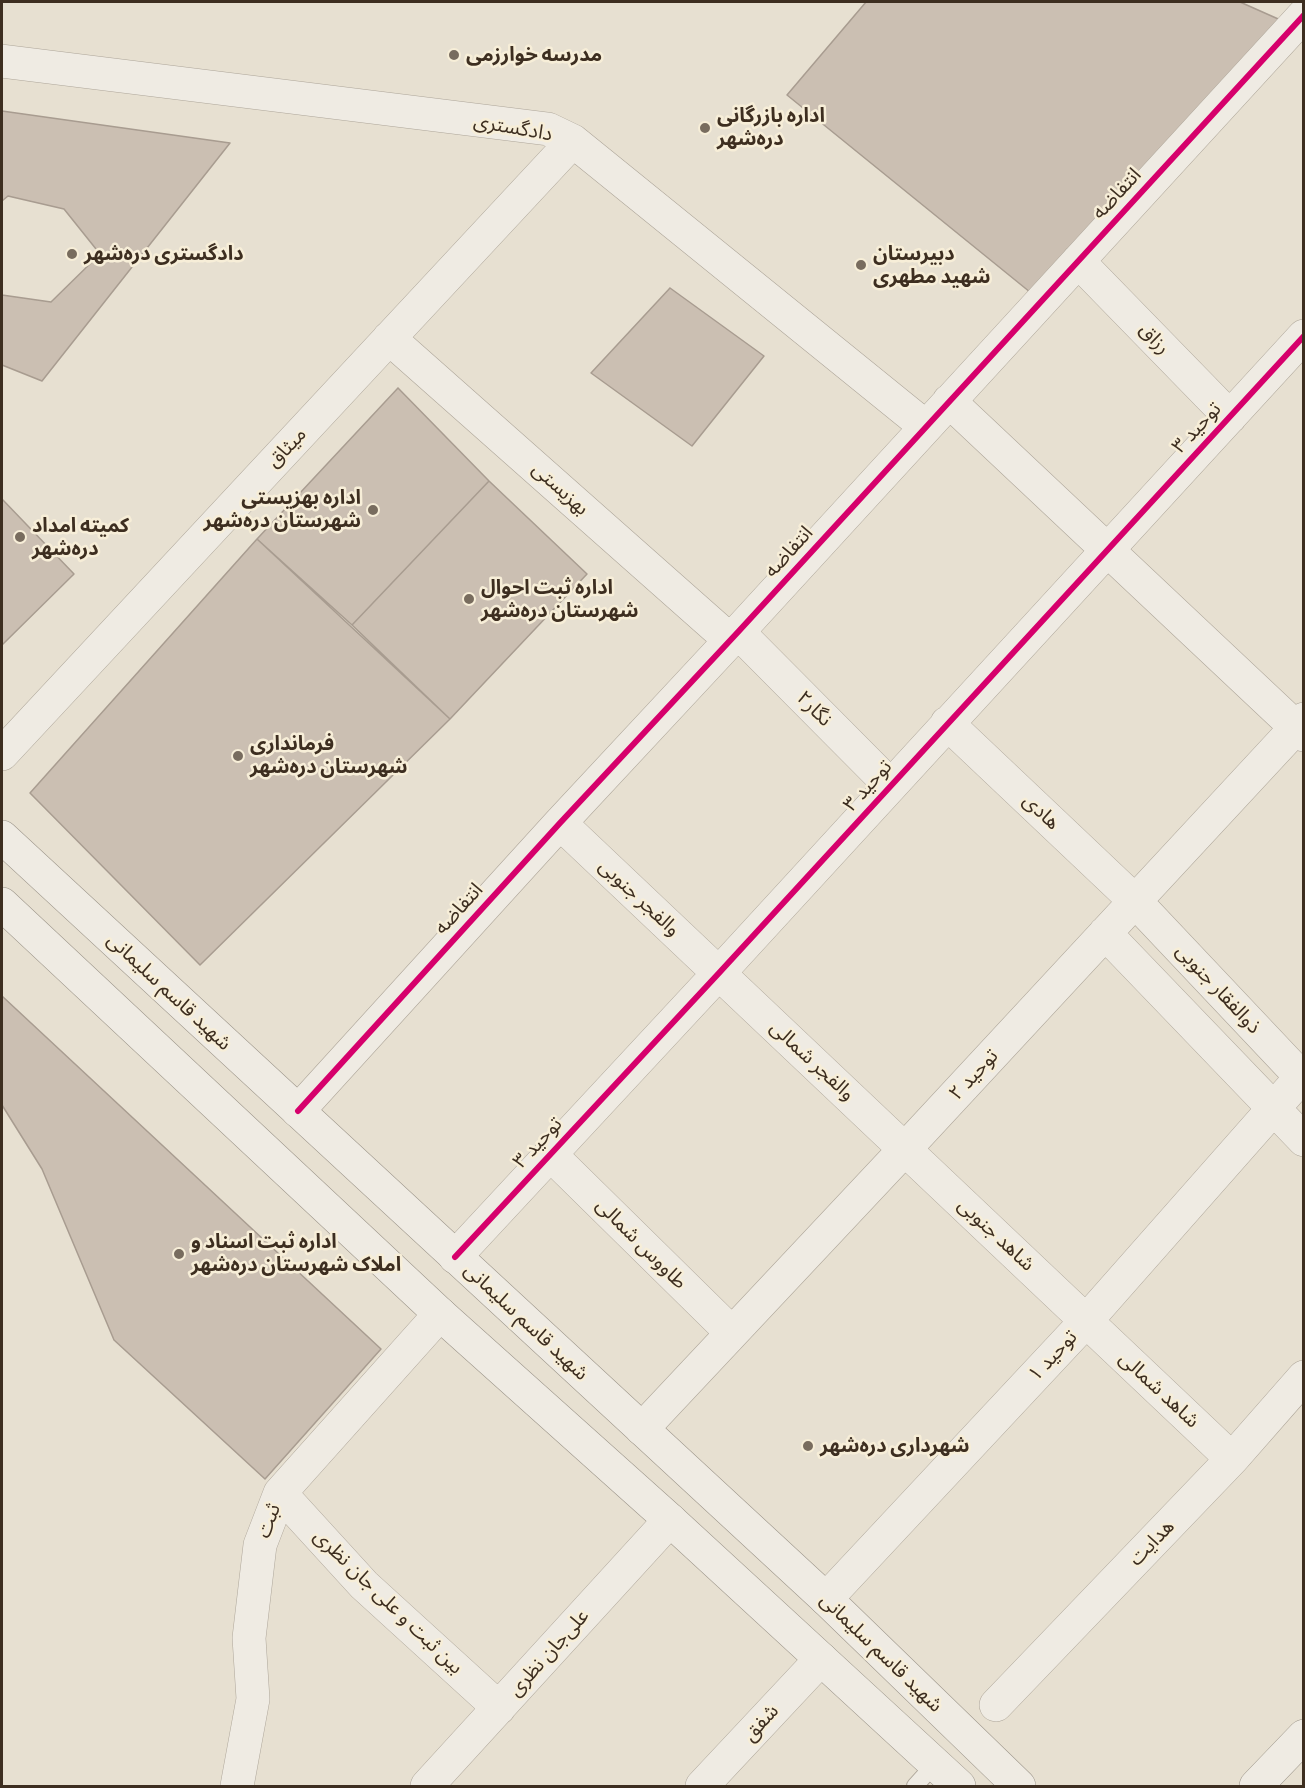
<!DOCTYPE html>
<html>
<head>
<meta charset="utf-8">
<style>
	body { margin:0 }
	#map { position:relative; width:1305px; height:1788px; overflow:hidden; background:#e7e0d1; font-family:"Zilla Slab",serif }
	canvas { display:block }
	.frame { position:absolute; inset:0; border:3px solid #3d2e20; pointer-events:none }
</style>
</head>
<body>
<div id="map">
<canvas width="1305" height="1788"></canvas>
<div class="frame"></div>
</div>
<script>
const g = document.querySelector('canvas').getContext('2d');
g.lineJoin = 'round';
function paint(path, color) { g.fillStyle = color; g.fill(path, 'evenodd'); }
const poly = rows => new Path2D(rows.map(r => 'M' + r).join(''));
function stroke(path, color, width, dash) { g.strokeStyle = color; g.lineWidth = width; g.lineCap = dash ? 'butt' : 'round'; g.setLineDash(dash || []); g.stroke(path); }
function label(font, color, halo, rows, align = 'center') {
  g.font = font + ' "Zilla Slab","Noto Sans Arabic",serif'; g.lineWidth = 5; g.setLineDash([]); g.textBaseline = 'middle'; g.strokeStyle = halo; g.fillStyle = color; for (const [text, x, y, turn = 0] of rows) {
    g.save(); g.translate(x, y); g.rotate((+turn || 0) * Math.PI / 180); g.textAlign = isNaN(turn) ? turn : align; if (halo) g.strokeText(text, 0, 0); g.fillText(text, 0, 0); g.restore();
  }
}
const building = poly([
	[866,2,1240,2,1294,26,1041,301,787,95,866,2],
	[2,111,230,143,42,381,2,365,2,111],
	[8,196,64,209,100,254,51,302,2,295,2,201,8,196],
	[670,288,764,356,692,446,591,373,670,288],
	[398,388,489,481,352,625,257,539,398,388],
	[489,481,587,574,450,719,352,625,489,481],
	[2,499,74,574,2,645,2,499],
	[257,539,450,719,200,965,30,793,257,539],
	[2,996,381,1349,265,1479,114,1340,42,1169,2,1105,2,996]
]);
paint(building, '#cbbfb2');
stroke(building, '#a89c90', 1.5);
const service = poly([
	[915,1786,935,1764]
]);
const minor = poly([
	[2,61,548,129,573,141,926,427],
	[1078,261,1230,417],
	[389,338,730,640],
	[949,401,1304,735],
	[738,632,890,785],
	[947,723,1135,901,1304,1080],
	[2,754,573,141],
	[560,823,1232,1459],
	[1105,933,1304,1140],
	[298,1111,560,823,738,632,1304,15],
	[550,1154,732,1333],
	[455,1257,719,973,1304,336],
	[642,1429,905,1149,1304,719],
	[280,1493,364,1585,499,1708],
	[826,1599,1086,1321,1304,1074],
	[996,1705,1232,1459,1304,1377],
	[237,1786,253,1699,249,1638,260,1545,280,1493,440,1314],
	[427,1786,670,1520],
	[702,1786,821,1659]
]);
const secondary = poly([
	[2,837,826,1599,1019,1786],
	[2,904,440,1314,670,1520,959,1786],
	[1256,1786,1304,1736]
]);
stroke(service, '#ada599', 18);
stroke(minor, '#ada599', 34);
stroke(secondary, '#9c958a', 34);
stroke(service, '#efebe3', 16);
stroke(minor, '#efebe3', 33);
stroke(secondary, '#efebe3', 33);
stroke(poly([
	[298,1111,560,823,738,632,1304,15],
	[455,1257,719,973,1304,336]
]), '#d6006c', 6);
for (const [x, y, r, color] of [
	[454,55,6,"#786c5e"],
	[705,128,6,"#786c5e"],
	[72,254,6,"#786c5e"],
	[861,265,6,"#786c5e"],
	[373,510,6,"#786c5e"],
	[20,537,6,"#786c5e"],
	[469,599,6,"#786c5e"],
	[238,756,6,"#786c5e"],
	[179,1254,6,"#786c5e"],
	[808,1446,6,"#786c5e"]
]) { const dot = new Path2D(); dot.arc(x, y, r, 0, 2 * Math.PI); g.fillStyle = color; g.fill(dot); stroke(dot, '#f7eed8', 2); }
label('bold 20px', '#3d2e20', '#f7eed8', [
	["مدرسه خوارزمی",466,55],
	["اداره بازرگانی",717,116],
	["دره‌شهر",717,139],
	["دادگستری دره‌شهر",84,254],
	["دبیرستان",873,254],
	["شهید مطهری",873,277],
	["اداره بهزیستی",361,498,"right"],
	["شهرستان دره‌شهر",361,521,"right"],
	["کمیته امداد",32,526],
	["دره‌شهر",32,549],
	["اداره ثبت احوال",481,588],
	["شهرستان دره‌شهر",481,611],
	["فرمانداری",250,744],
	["شهرستان دره‌شهر",250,767],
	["اداره ثبت اسناد و",191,1242],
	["املاک شهرستان دره‌شهر",191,1265],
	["شهرداری دره‌شهر",820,1446]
], 'left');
label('20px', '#3d2e20', '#f7eed8', [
	["دادگستری",513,128,10],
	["انتفاضه",1117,194,-47],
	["رزاق",1154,339,46],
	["توحید ۳",1197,428,-47],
	["میثاق",287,448,-47],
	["بهزیستی",560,489,42],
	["انتفاضه",789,552,-48],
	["نگار۲",814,709,45],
	["توحید ۳",868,786,-48],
	["هادی",1041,812,43],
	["والفجر جنوبی",639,898,43],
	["انتفاضه",459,909,-48],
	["ذوالفقار جنوبی",1218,989,47],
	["شهید قاسم سلیمانی",169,992,43],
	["والفجر شمالی",812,1061,43],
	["توحید ۲",974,1075,-47],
	["توحید ۳",538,1143,-47],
	["شاهد جنوبی",996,1235,43],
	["طاووس شمالی",641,1244,45],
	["شهید قاسم سلیمانی",526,1322,43],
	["توحید ۱",1053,1356,-47],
	["شاهد شمالی",1159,1390,43],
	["ثبت",269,1521,-70],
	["هدایت",1152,1543,-46],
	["بین ثبت و علی جان نظری",388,1602,44],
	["علی‌جان نظری",549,1653,-48],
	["شهید قاسم سلیمانی",881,1653,44],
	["شفق",761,1723,-47]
]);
</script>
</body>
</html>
